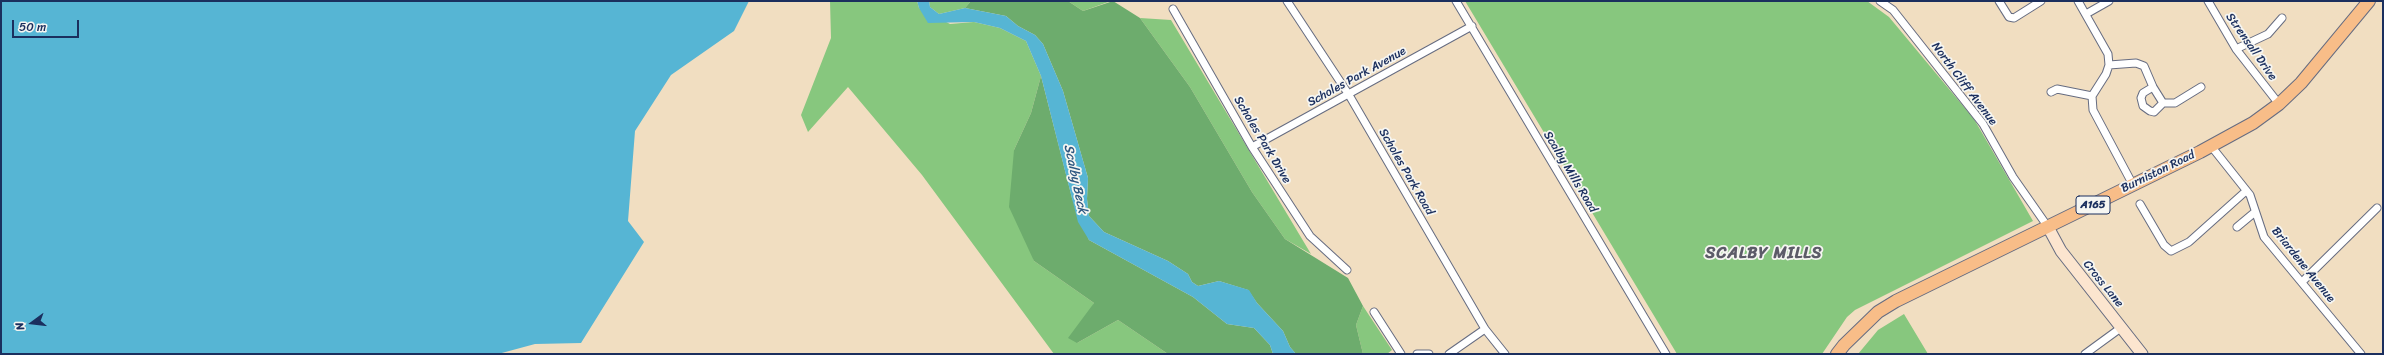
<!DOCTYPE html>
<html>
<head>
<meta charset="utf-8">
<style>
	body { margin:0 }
	#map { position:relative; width:2384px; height:355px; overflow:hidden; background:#f1dec1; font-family:Sriracha,sans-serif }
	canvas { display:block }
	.frame { position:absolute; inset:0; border:2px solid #1b2f5e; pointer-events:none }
	.north { position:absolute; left:12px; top:303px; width:40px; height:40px; -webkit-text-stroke:3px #f6f6f2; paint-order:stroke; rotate:255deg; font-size:11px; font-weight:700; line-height:16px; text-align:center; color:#1b2f5e }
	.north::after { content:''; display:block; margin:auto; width:14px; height:18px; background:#1b2f5e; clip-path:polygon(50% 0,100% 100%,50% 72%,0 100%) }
	.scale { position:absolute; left:12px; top:20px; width:67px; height:18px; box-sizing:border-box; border:2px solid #1b2f5e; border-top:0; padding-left:5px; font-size:12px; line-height:14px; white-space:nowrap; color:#1b2f5e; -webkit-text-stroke:3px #f6f6f2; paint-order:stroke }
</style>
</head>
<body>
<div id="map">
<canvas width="2384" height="355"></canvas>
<div class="frame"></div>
<div class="north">N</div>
<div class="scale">50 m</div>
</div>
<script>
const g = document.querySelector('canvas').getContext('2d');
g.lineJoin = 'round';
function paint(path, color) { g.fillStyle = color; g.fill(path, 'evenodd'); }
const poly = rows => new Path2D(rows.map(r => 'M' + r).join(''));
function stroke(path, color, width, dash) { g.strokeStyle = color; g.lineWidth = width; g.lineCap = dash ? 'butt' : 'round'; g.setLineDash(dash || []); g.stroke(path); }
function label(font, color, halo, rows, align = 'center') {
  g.font = font + ' Sriracha,sans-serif'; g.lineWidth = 3.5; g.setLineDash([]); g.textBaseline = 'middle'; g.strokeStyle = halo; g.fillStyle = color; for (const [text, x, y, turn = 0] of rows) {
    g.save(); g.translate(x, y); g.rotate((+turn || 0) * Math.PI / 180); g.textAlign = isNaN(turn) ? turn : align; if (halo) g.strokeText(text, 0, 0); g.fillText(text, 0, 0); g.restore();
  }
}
paint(poly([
	[830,1,917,1,919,8,950,24,974,22,1000,28,1026,41,1041,76,1031,113,1014,150,1034,261,1094,303,1077,343,1118,320,1168,354,1054,354,922,175,848,87,808,132,801,115,831,38],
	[929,1,971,1,965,8,939,14,930,7],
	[1068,1,1111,1,1083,11],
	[1465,1,1867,1,1889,17,1974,119,2033,221,1855,310,1847,317,1822,354,1677,354],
	[1140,18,1171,20,1311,254,1285,239,1252,192,1190,87],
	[1363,306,1392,350,1387,354,1363,354,1356,325],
	[1904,314,1928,354,1858,354,1878,330]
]), '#87c77e');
paint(poly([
	[971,1,1068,1,1083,11,1113,1,1140,18,1190,87,1252,192,1285,239,1348,278,1363,306,1356,325,1363,354,1296,354,1290,347,1283,331,1257,303,1248,290,1219,281,1198,286,1192,282,1188,274,1168,261,1104,232,1089,216,1087,199,1088,178,1063,91,1043,44,1035,35,1018,26,1006,16,965,8],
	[1041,76,1072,198,1089,240,1193,297,1227,324,1254,328,1270,345,1273,354,1168,354,1118,320,1077,343,1068,338,1094,303,1034,261,1009,207,1014,150,1031,113]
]), '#6dac6d');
paint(poly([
	[1,1,749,1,734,31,671,75,635,131,628,221,644,242,581,343,535,344,498,354,1,354],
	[917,1,929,1,930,7,939,14,965,8,1006,16,1018,26,1035,35,1043,44,1063,91,1088,178,1087,199,1089,216,1104,232,1168,261,1188,274,1192,282,1198,286,1219,281,1249,290,1257,303,1283,331,1290,347,1296,354,1273,354,1270,345,1254,328,1227,324,1193,297,1089,240,1078,222,1041,76,1026,41,1000,28,974,22,928,23,919,8]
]), '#56b5d4');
const street = poly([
	[1287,1,1349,95,1485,329,1505,354],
	[1456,1,1666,354],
	[1880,1,1893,10,1983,124,2013,177,2048,227],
	[1999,1,2009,17,2014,18,2041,1],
	[2078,1,2108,54,2109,65,2106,74,2092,96,2093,110,2133,185],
	[2208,1,2236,49,2279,104],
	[1173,9,1252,147,1310,236,1347,270],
	[2086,14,2109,1],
	[2236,49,2268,34,2282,18],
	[2109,65,2136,63,2144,66,2153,87,2163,103,2154,112,2150,111,2143,106,2141,98,2143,93,2153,87],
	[2051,92,2057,89,2092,96],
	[2163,103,2175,103,2201,87],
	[2211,146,2250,195,2264,237,2361,354],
	[1252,147,1472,26],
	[2140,204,2164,245,2171,251,2189,242,2246,191],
	[2237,227,2255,212],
	[2302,282,2377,208],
	[1374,312,1401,354],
	[1417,354,1429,354],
	[1449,354,1485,329],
	[2085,354,2122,327]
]);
const secondary = poly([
	[2048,227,2061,251,2142,354]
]);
const primary = poly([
	[1837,354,1844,345,1878,312,1896,301,2200,152,2253,123,2279,104,2301,83,2369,1]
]);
stroke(street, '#666c81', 9);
stroke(secondary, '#666c81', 13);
stroke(primary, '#666c81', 14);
stroke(street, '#fff', 7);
stroke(secondary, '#fce5cf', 11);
stroke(primary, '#f8bd88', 12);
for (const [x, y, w] of [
	[2093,205,34]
]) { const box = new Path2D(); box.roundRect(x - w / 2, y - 9, w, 18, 3); g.fillStyle = '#f6f6f2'; g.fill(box); stroke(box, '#1b2f5e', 1); }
label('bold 11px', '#1b2f5e', null, [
	["A165",2093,205]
]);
label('12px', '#1b2f5e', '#f6f6f2', [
	["Strensall Drive",2251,47,55],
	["Scholes Park Avenue",1357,77,-29],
	["North Cliff Avenue",1964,84,53],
	["Scholes Park Drive",1262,140,59],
	["Scholes Park Road",1406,172,60],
	["Scalby Mills Road",1570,172,59],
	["Burniston Road",2158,172,-26],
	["Briardene Avenue",2303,265,51],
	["Cross Lane",2103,284,51]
]);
label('italic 13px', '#2d5781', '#f6f6f2', [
	["Scalby Beck",1075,179,78]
]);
g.letterSpacing = '1px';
label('bold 16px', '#5c5b68', '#f6f6f2', [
	["SCALBY MILLS",1764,254]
]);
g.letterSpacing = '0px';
</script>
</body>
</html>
